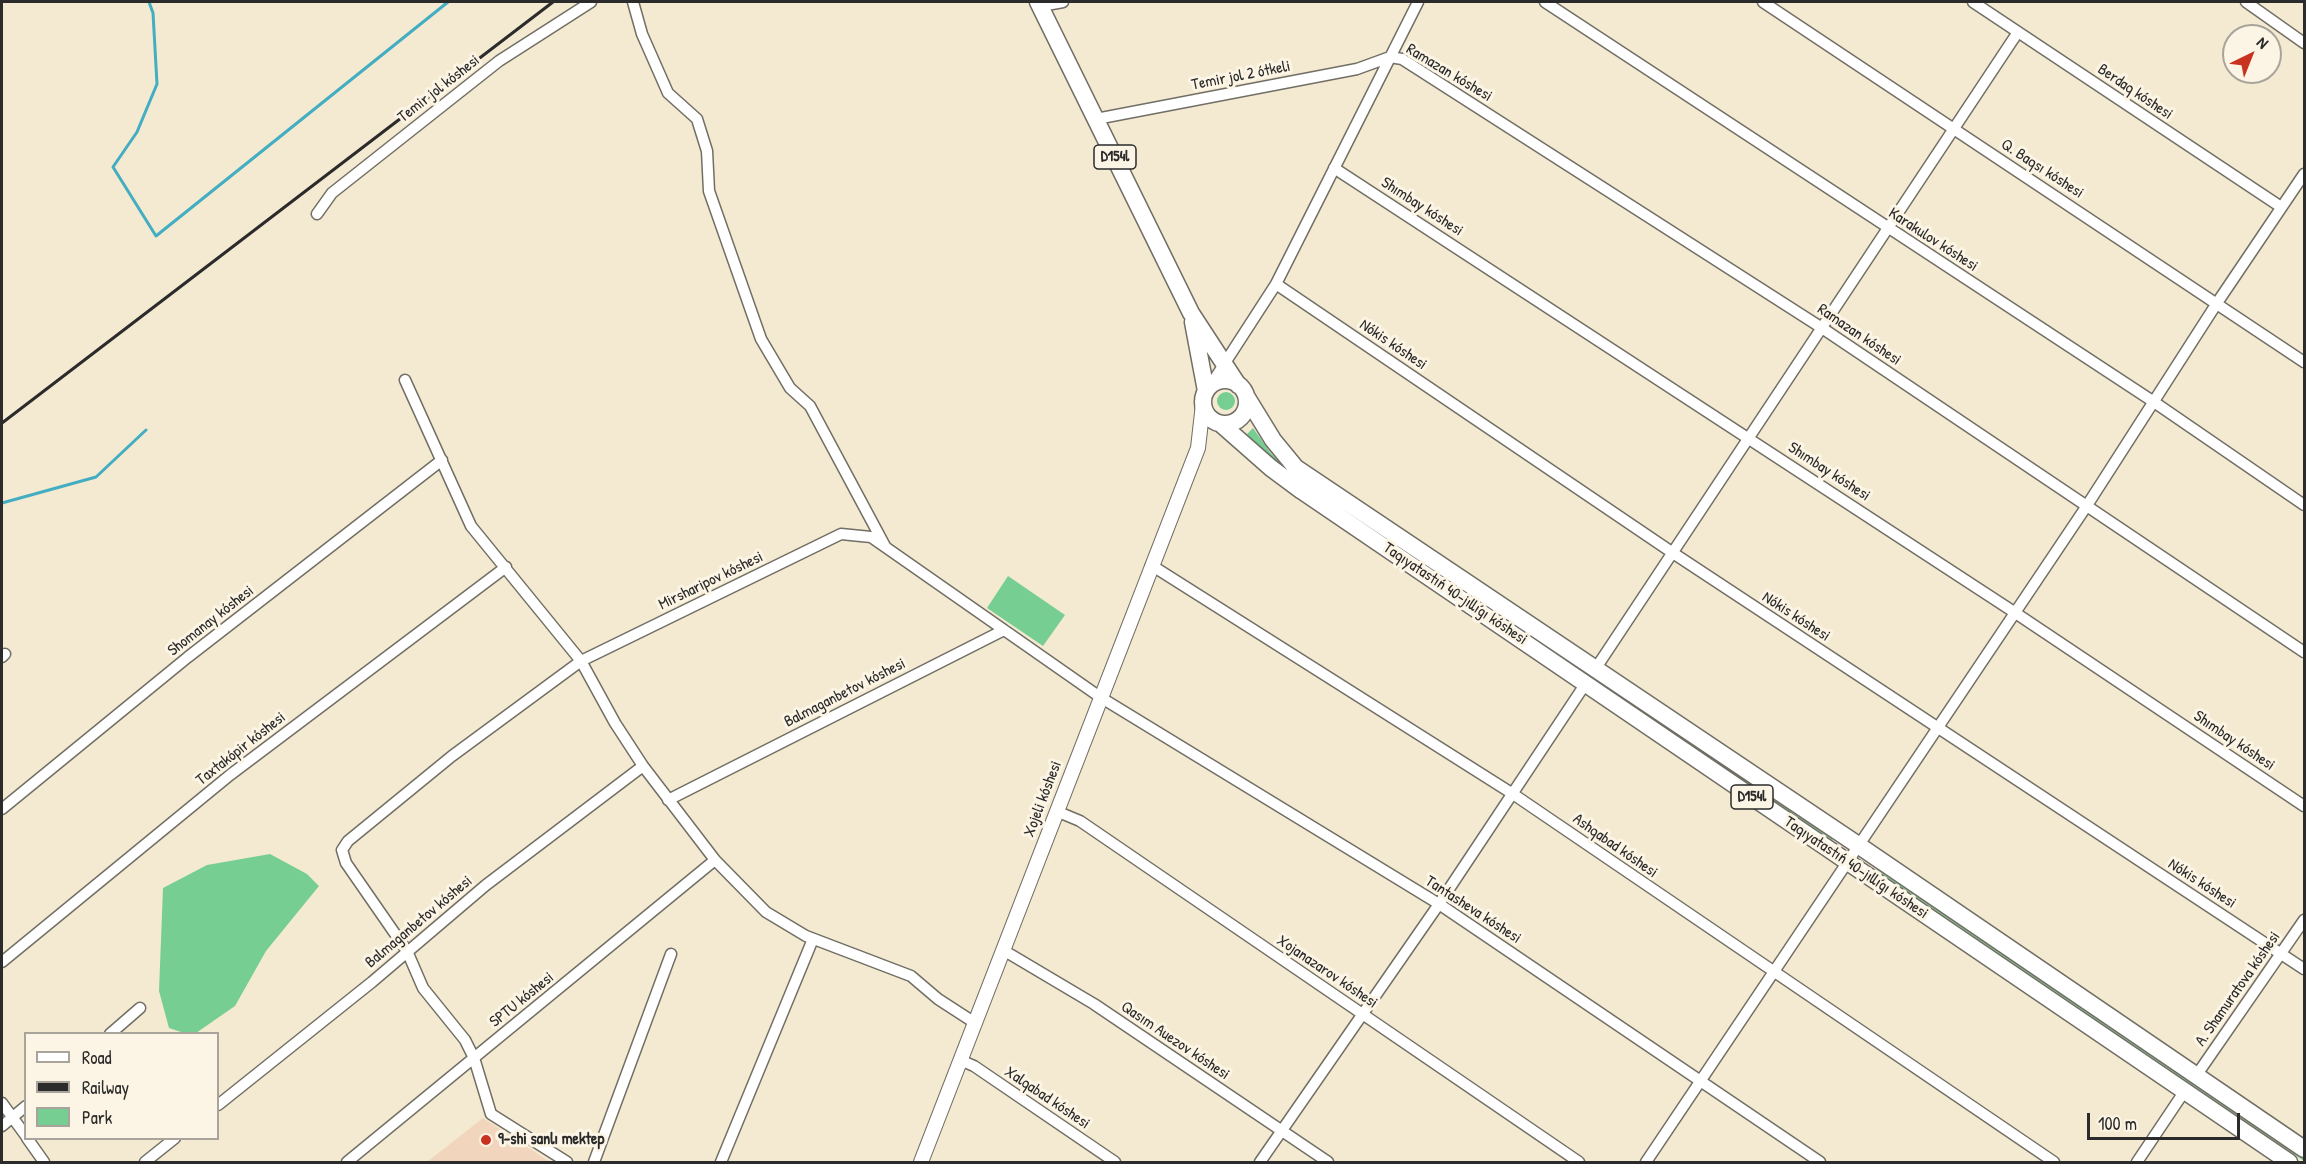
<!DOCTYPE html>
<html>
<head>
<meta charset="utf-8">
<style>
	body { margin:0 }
	#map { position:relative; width:2306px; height:1164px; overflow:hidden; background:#f4ead1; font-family:"Patrick Hand",sans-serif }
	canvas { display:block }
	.frame { position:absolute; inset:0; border:3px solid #2b2b2b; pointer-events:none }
	.legend { position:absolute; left:24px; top:1032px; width:195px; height:108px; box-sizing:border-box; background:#fcf5e5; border:2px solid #a8a49b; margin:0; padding:8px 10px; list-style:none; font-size:18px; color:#2b2b2b }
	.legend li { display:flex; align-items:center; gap:12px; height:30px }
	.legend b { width:30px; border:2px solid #a8a49b }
	.north { position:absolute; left:2222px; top:24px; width:60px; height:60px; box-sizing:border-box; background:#fcf5e5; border:2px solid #a8a49b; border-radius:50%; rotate:43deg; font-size:16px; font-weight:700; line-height:24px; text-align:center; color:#2b2b2b }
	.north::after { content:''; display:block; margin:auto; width:21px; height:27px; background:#c8321e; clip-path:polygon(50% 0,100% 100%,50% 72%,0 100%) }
	.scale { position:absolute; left:2087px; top:1113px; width:153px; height:27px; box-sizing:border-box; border:3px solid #2b2b2b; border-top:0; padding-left:8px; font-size:18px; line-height:21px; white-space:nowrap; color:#2b2b2b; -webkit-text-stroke:4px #fcf5e5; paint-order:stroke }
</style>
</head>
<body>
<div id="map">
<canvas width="2306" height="1164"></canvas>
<div class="frame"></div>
<ul class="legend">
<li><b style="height:8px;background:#fff"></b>Road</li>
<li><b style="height:8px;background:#2b2b2b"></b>Railway</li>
<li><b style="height:16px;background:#76ce93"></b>Park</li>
</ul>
<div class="north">N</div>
<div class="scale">100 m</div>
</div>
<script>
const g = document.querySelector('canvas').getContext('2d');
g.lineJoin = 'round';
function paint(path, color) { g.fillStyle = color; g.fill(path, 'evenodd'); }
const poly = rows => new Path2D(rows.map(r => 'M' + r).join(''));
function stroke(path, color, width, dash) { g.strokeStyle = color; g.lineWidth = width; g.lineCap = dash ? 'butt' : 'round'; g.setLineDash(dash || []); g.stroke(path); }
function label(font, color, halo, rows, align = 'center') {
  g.font = font + ' "Patrick Hand",sans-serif'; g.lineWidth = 6; g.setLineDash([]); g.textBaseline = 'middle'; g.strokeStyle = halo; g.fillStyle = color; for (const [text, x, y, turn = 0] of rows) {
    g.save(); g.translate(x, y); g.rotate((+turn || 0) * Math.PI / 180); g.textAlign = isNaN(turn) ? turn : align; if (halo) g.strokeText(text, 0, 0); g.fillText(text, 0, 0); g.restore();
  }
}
paint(poly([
	[483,1118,550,1162,427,1162]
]), '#f1d5bd');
paint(poly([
	'1217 401a9 9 0 1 1 18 0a9 9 0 1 1-18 0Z',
	[1253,428,1270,452,1285,467,1834,837,1832,840,1288,476,1264,455,1247,434],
	[1008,576,1065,615,1043,646,987,608],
	[270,854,307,874,319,886,266,951,235,1006,196,1033,184,1033,169,1028,159,991,163,888,207,865],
	[1878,867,2304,1157,2304,1161,1876,870]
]), '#76ce93');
stroke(poly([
	[149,2,153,13,157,84,137,132,113,167,156,236,448,2],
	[2,503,96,477,146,430]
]), '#43adc2', 3);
const minor = poly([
	[633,2,642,34,668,93,697,119,707,151,709,191,761,339,790,388,810,406,885,546],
	[1545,2,2154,402,2304,505],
	[1763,2,2304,362],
	[1973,2,2281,207],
	[2246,2,2304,43],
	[1041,6,1063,2],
	[1096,119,1357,69,1390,57,1402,59,1822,328,2304,652],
	[1334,168,2014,612,2304,806],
	[317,214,332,193,499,61,591,2],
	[1276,284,1673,553,2304,969],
	[405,380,471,526,581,661,615,723,643,766,715,860,766,912,806,936,911,976,938,999,975,1023],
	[1210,386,1276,284,1418,2],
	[1151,565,1513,794,2054,1162],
	[2,657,5,654],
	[1596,668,2018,32],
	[668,800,1004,630],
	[2,809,188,657,442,460],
	[1056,811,1080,821,1579,1162],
	[1003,950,1094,1004,1328,1162],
	[2,962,230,775,506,567],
	[110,1034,140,1008],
	[960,1060,974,1066,1115,1162],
	[2196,1076,2304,920],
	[2,1103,26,1136],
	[218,1105,372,982,486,885,643,766],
	[2,1126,26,1106],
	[27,1138,44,1162],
	[145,1162,175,1138],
	[347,1162,715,860],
	[567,1162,491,1114,474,1058,465,1040,423,988,407,951,346,863,342,850,348,841,452,756,581,661,841,534,871,537,1100,697,1439,904,1820,1162],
	[594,1162,671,954],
	[721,1162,813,939],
	[1260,1162,1439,904,1586,683],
	[1646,1162,2086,507,2217,303,2304,174],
	[2137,1162,2184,1092]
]);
const tertiary = poly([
	[921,1162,1198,448,1203,404]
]);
const primary = poly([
	[1038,2,1191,313,1238,385],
	[1193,322,1206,391],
	'1203 402a22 22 0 1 1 44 0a22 22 0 1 1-44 0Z',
	[1246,396,1273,440,1296,468,1858,845,2304,1149],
	[1221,424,1271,468,1302,491,2289,1162]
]);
stroke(minor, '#716e65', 13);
stroke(tertiary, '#716e65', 16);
stroke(primary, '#716e65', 19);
stroke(minor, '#fff', 10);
stroke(tertiary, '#fff', 14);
stroke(primary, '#fff', 16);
stroke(poly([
	[2,423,553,2]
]), '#2b2b2b', 3);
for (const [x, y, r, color] of [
	[486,1140,6,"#c8321e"]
]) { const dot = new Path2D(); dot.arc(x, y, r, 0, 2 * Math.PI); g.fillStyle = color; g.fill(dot); stroke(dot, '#fcf5e5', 2); }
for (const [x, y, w] of [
	[1115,157,42],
	[1752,797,42]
]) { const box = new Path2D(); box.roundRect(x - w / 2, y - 12, w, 24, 4.5); g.fillStyle = '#fcf5e5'; g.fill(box); stroke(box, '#2b2b2b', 1.5); }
label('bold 15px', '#2b2b2b', null, [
	["D154l",1115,157],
	["D154l",1752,797]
]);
label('16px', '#2b2b2b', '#fcf5e5', [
	["Ramazan kóshesi",1449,73,31],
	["Temir jol 2 ótkeli",1241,76,-11],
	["Temir jol kóshesi",439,89,-38],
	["Berdaq kóshesi",2135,92,34],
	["Q. Baqsı kóshesi",2042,169,33],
	["Shımbay kóshesi",1422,207,33],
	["Karakulov kóshesi",1933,240,33],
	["Ramazan kóshesi",1859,335,34],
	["Nókis kóshesi",1393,345,34],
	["Shımbay kóshesi",1829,472,33],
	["Mirsharipov kóshesi",711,581,-26],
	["Taqıyatastıń 40-jıllıǵı kóshesi",1455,594,34],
	["Nókis kóshesi",1796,617,33],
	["Shomanay kóshesi",211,621,-38],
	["Balmaganbetov kóshesi",845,693,-27],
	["Shımbay kóshesi",2234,741,34],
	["Taxtakópir kóshesi",241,749,-38],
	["Xojeli kóshesi",1043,799,-69],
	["Ashqabad kóshesi",1615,846,35],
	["Taqıyatastıń 40-jıllıǵı kóshesi",1856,868,34],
	["Nókis kóshesi",2202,884,33],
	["Tantasheva kóshesi",1473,910,33],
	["Balmaganbetov kóshesi",419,922,-40],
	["Xojanazarov kóshesi",1327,972,34],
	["A. Shamuratova kóshesi",2238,989,-55],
	["SPTU kóshesi",522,1000,-39],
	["Qasım Auezov kóshesi",1175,1041,34],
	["Xalqabad kóshesi",1047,1098,34]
]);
label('bold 16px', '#2b2b2b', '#fcf5e5', [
	["9-shi sanlı mektep",498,1140]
], 'left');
</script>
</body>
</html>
